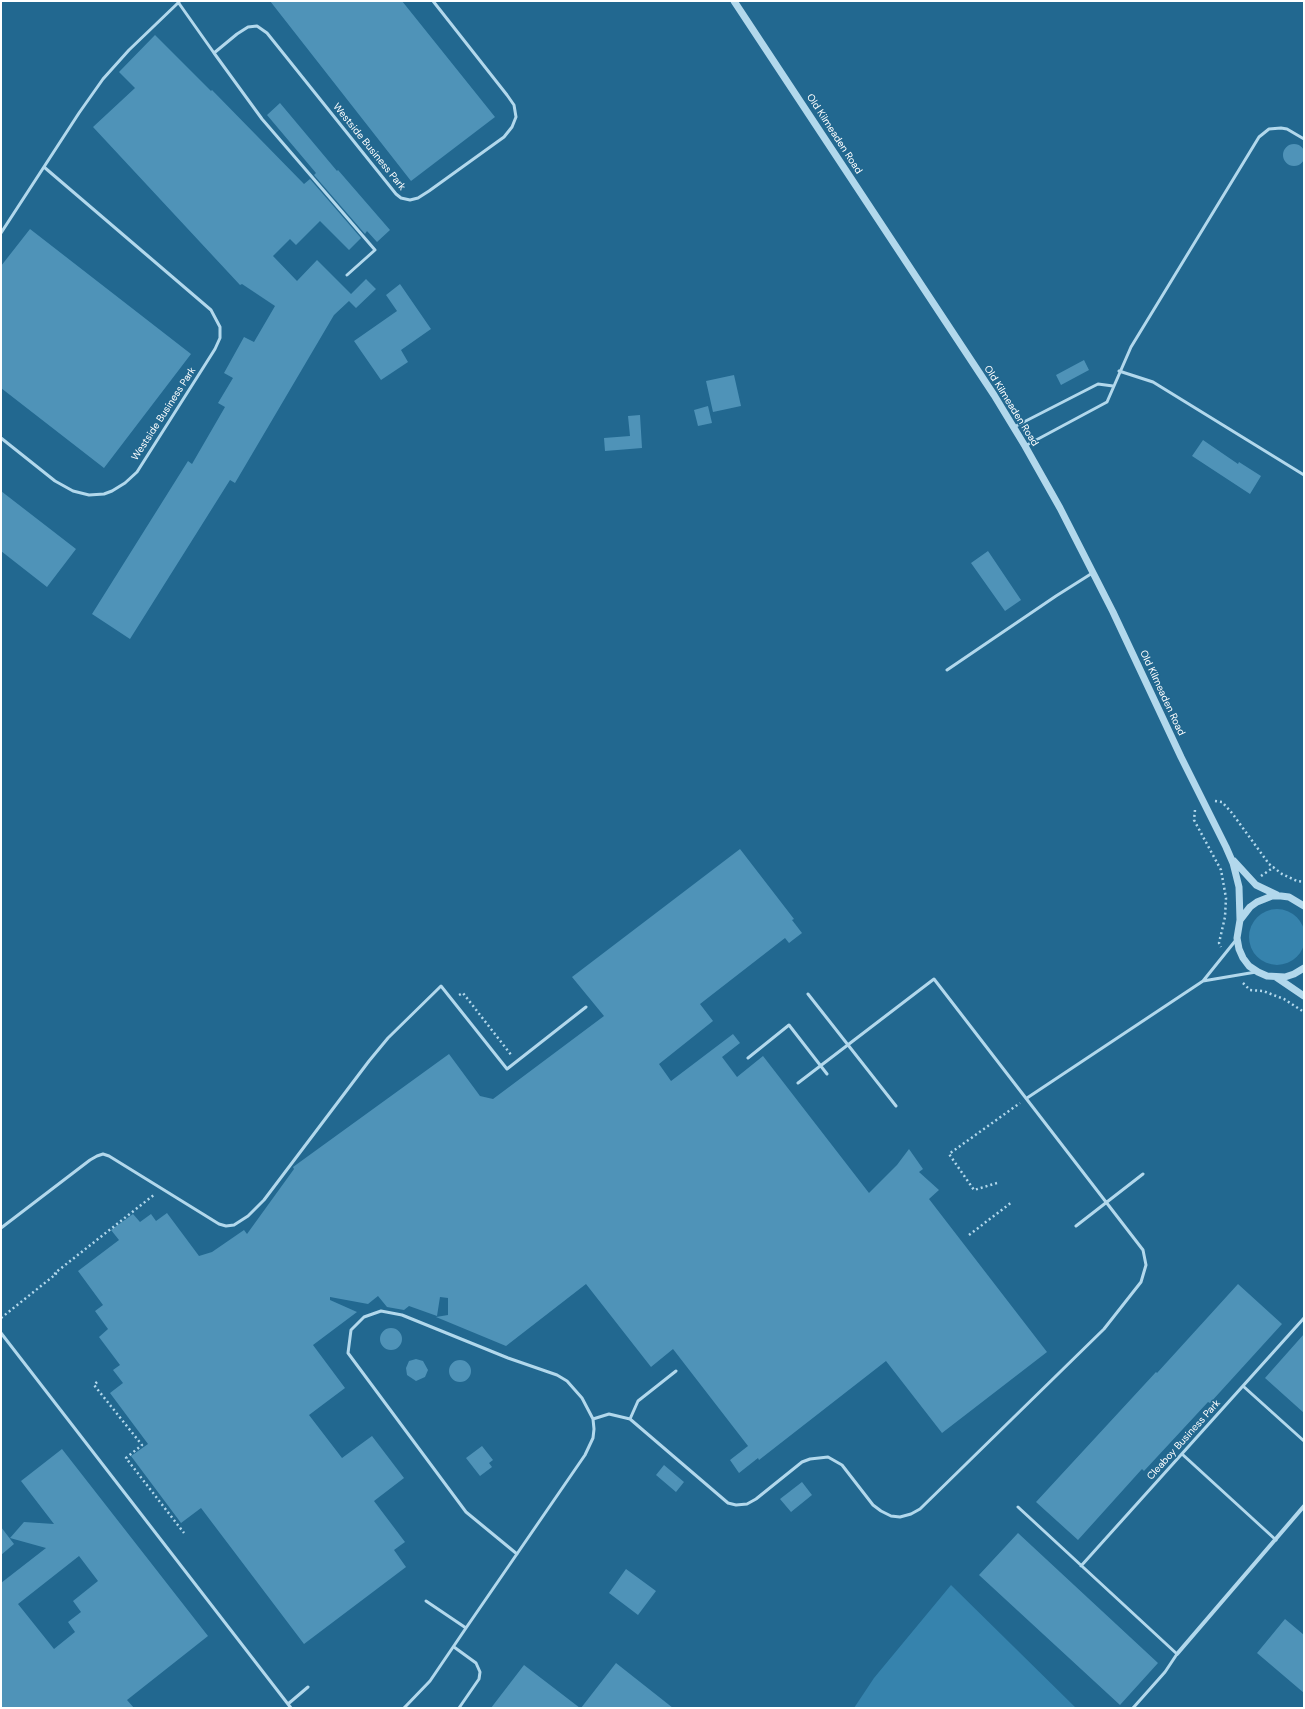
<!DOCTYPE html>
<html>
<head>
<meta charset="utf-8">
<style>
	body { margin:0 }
	#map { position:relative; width:1305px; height:1709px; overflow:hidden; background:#226890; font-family:"DM Sans",sans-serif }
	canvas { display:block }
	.frame { position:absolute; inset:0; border:2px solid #fff; pointer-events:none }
</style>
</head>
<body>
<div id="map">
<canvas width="1305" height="1709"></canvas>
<div class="frame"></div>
</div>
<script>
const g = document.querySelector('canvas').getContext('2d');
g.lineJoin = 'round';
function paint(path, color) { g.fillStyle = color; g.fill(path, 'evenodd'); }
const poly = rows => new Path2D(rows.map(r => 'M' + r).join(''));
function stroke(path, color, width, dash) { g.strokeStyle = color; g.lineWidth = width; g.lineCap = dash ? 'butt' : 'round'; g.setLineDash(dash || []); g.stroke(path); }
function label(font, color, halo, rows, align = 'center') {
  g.font = font + ' "DM Sans",sans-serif'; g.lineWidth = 3; g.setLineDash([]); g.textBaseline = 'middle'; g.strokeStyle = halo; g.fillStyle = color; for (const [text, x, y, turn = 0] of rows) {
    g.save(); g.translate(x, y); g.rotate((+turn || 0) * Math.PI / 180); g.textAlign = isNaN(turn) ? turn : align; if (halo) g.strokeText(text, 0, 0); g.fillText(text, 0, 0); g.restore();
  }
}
paint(poly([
	'1249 937a28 28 0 1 1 56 0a28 28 0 1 1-56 0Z',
	[951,1585,1076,1708,854,1708,874,1678]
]), '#3683ad');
paint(poly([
	[270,1,402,1,495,117,411,181],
	[155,35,211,91,212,90,304,184,310,179,361,238,349,250,320,221,296,245,290,239,273,256,297,281,317,260,351,294,366,279,376,289,356,308,349,301,334,315,235,483,230,480,130,639,92,614,188,461,192,464,225,407,218,403,233,378,224,373,244,337,254,342,275,306,242,284,240,285,93,127,135,88,119,72],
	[280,103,337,171,338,170,390,230,377,242,367,231,365,234,314,175,316,173,267,115],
	'1283 155a11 11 0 1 1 22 0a11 11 0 1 1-22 0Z',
	[30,229,191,354,104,468,1,388,1,266],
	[400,284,431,329,401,350,408,362,381,380,354,341,397,311,386,295],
	[1084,360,1089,370,1061,385,1056,375],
	[734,375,741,406,713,412,706,381],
	[708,406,712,423,698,426,694,410],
	[640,415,642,448,605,451,604,438,630,436,628,416],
	[1203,440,1238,464,1239,462,1261,476,1250,494,1192,456],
	[1,491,76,549,47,587,1,551],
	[988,551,1021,600,1005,611,971,563],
	[740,849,794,919,792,920,802,933,789,943,785,938,700,1004,713,1021,659,1064,671,1081,733,1034,740,1043,722,1057,737,1077,763,1056,869,1193,897,1165,909,1149,923,1169,919,1172,939,1190,929,1199,1047,1352,942,1433,886,1361,759,1460,758,1458,739,1473,730,1460,748,1446,673,1349,651,1367,586,1284,506,1346,436,1317,448,1315,448,1298,440,1297,437,1316,409,1306,404,1310,387,1307,378,1296,368,1304,330,1297,330,1300,357,1312,313,1345,345,1388,309,1415,342,1458,372,1436,404,1478,374,1501,405,1542,394,1550,406,1567,304,1644,201,1508,181,1523,131,1456,148,1444,110,1393,123,1383,113,1370,120,1365,99,1337,108,1329,95,1311,103,1305,78,1271,119,1240,111,1230,133,1214,140,1222,151,1214,156,1221,167,1213,199,1256,212,1252,244,1230,247,1234,294,1169,293,1167,449,1054,480,1096,493,1099,604,1016,572,977],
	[1238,1284,1282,1324,1210,1403,1208,1402,1144,1471,1142,1469,1078,1540,1036,1502,1156,1372,1157,1373],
	'380 1339a11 11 0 1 1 22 0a11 11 0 1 1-22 0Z',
	[1304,1334,1304,1413,1265,1378],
	[416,1359,423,1361,428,1370,425,1377,416,1381,407,1375,406,1368,409,1361],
	'449 1371a11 11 0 1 1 22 0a11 11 0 1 1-22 0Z',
	[482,1446,493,1460,489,1463,492,1467,480,1476,466,1458],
	[62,1449,208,1636,127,1700,134,1708,1,1708,1,1583,46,1548,10,1538,24,1522,54,1524,21,1481],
	[79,1556,98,1581,73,1601,81,1612,68,1622,75,1632,54,1649,18,1604],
	[664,1465,684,1482,676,1492,656,1475],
	[802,1482,812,1495,791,1512,780,1499],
	[1,1527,14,1544,1,1555],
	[1018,1533,1158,1663,1120,1705,979,1575],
	[626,1569,656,1591,638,1615,609,1593],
	[1285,1619,1304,1635,1304,1693,1257,1653],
	[616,1663,673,1708,581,1708],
	[524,1665,580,1708,491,1708]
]), '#4f93b8');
stroke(poly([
	[1215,801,1222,802,1232,813,1269,864,1282,874,1297,881,1304,882],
	[1195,810,1194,820,1221,870,1226,898,1225,917,1219,943,1221,947],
	[1261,876,1274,867],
	[1243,983,1250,990,1263,991,1284,999,1304,1012],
	[459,995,463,993,512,1056],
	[997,1183,974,1190,949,1154,1020,1103],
	[969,1235,1012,1202],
	[1,1318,56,1274,55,1273,155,1194],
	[97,1382,94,1385,142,1445,126,1458,184,1533]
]), '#b2d8ec', 2.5, [2, 3]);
stroke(poly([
	[178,2,214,53,237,34,248,27,257,26,267,33,396,194,401,198,410,200,418,198,429,191,504,137,512,127,516,117,514,105,507,95,433,1],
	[214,53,262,119,375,250,347,275],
	[1,233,79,113,103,79,129,50,179,2],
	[1119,371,1153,382,1304,475],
	[1014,427,1098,384,1113,386],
	[1,438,55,481,73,491,89,495,104,494,112,491,125,483,137,472,215,349,220,338,220,327,211,310,44,167],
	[1025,446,1107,402,1131,347,1259,137,1269,129,1281,128,1287,129,1304,139],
	[947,670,1056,596,1094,572],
	[1203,981,1256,972],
	[808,994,896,1106],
	[748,1058,789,1025,827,1074],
	[1027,1098,1203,981,1236,940],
	[1076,1226,1143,1174],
	[1,1228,90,1160,97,1156,103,1154,109,1156,219,1224,226,1226,234,1225,248,1216,264,1200,369,1061,388,1038,441,986,507,1069,586,1007],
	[1,1333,291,1708],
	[1243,1386,1304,1441],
	[593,1419,609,1414,630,1419,728,1503,736,1505,747,1504,756,1499,802,1462,810,1459,828,1457,842,1465,873,1505,881,1511,891,1516,900,1517,911,1514,920,1509,1104,1329,1141,1282,1146,1265,1143,1250,934,979,798,1083],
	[630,1419,638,1401,676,1371],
	[1182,1454,1276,1540],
	[1018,1507,1177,1654,1165,1672,1133,1708],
	[1081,1566,1304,1318],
	[426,1601,466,1628],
	[454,1647,476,1663,480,1672,479,1679,459,1708],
	[288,1704,308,1687],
	[404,1708,430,1681,466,1628,585,1455,593,1438,594,1429,593,1419,582,1398,567,1381,557,1375,508,1358,402,1315,381,1311,364,1317,351,1330,348,1353,466,1512,517,1554]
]), '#b2d8ec', 3);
stroke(poly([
	[1177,1654,1304,1506]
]), '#b2d8ec', 4);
stroke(poly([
	[734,1,994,395,1025,446,1060,508,1113,612,1181,757,1226,847,1233,863,1239,887,1240,920],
	[1234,861,1256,885,1277,895],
	[1304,906,1289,897,1281,896,1272,896,1257,902,1250,907,1240,920,1237,938,1239,949,1243,958,1249,966,1258,972,1267,976,1285,977,1294,974,1304,968],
	[1276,977,1304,996]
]), '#b2d8ec', 7);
label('10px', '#fff', '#226890', [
	["Old Kilmeaden Road",834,134,57],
	["Westside Business Park",369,147,51],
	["Old Kilmeaden Road",1011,406,58],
	["Westside Business Park",164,414,-57],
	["Old Kilmeaden Road",1162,693,65],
	["Cleaboy Business Park",1184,1440,-48]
]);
</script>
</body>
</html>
